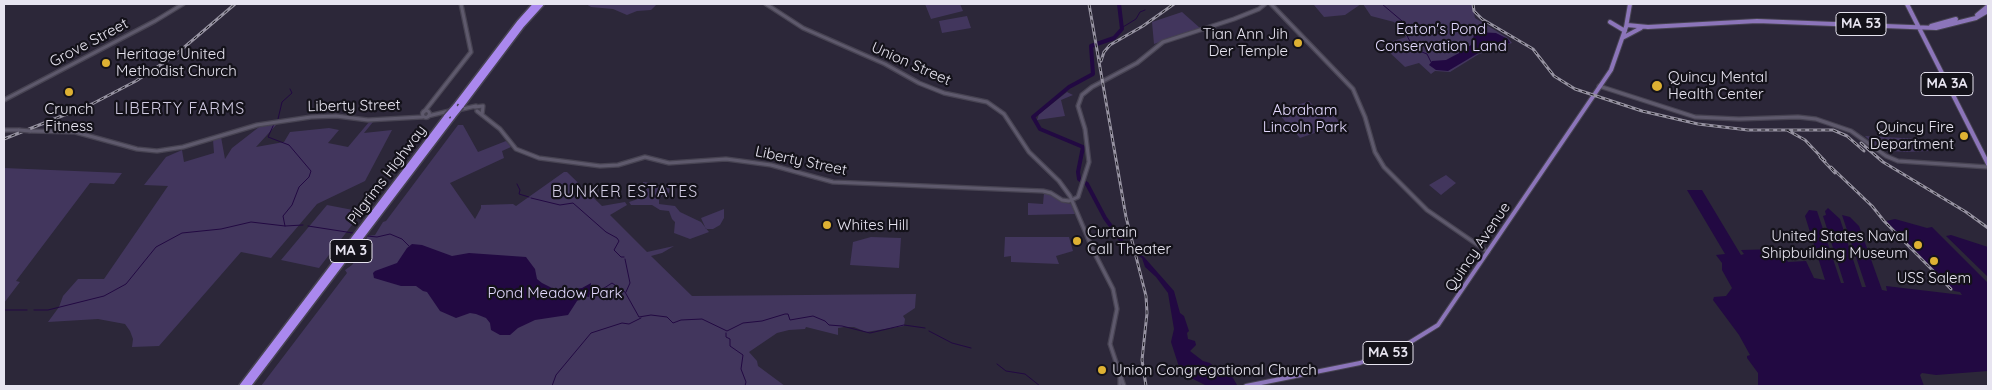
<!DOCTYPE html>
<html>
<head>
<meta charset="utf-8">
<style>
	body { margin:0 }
	#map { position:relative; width:1992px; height:390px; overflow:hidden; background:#2c2739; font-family:Quicksand,sans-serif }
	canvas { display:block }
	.frame { position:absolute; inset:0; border:5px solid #e7e4f0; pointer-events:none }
</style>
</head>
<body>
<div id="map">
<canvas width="1992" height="390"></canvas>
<div class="frame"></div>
</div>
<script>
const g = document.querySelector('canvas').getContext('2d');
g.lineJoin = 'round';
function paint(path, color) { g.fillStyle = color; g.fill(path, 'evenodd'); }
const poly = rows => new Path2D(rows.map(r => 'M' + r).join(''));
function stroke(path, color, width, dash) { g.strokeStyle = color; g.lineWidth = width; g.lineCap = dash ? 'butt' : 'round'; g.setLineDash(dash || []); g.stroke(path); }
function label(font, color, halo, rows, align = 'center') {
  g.font = font + ' Quicksand,sans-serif'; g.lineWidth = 4.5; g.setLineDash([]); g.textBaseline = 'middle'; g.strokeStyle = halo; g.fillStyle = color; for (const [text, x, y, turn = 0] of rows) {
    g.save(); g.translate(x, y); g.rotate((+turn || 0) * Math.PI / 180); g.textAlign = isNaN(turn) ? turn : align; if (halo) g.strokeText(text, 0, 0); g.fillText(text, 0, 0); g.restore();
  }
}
paint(poly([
	[586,4,657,4,651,10,637,11,627,15,613,9,591,7],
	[925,4,960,4,963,11,931,19],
	[1319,4,1361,4,1345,15,1324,17,1314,5],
	[1363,4,1472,4,1475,18,1508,38,1512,43,1479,54,1450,72,1435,71,1431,74,1419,63,1405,67,1388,51,1399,49,1393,41,1406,37,1404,33,1394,22,1371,16],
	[1182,12,1200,28,1154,44,1152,22],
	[967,16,971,28,942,33,939,21],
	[1067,92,1073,95,1061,100,1065,116,1037,120,1039,114],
	[1309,101,1319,112,1329,109,1341,124,1300,138,1277,112],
	[369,122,373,122,364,133,392,130,365,181,317,204,271,258,241,252,159,346,132,347,133,339,130,331,125,324,98,319,48,322,59,307,63,296,78,279,104,279,168,186,144,185,166,157,182,150,184,162,214,153,213,140,221,137,225,159,232,148,259,127,277,124,256,147,284,142,290,132,329,128,339,130,328,143,348,147],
	[458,125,463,125,478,152,506,141,511,147,502,151,504,158,450,183,475,219,481,208,481,205,513,204,516,206,564,172,567,172,602,206,625,202,627,205,610,215,647,252,674,246,662,253,651,256,692,296,916,294,915,308,903,316,905,319,904,326,866,332,854,327,844,327,838,328,838,335,806,327,805,329,789,330,777,333,749,352,757,361,758,366,785,386,261,386,347,273,345,270,352,265,369,243,366,242,367,236,375,235,383,222,386,221],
	[1865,136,1922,139,1930,151,1907,152,1890,151,1883,147,1878,148],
	[4,168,122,173,114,184,90,183,16,281,20,282,4,303],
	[1446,175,1456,183,1441,195,1429,185],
	[643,182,652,183,662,188,676,186,672,191,659,198,659,204,675,206,680,212,701,222,709,232,690,239,674,233,675,222,672,219,669,211,660,210,652,205,631,205,629,202,644,197],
	[1044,193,1050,194,1061,202,1071,204,1075,214,1028,215,1028,203,1043,204],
	[368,204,319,268,281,260,327,205,353,210],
	[724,209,724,218,720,225,713,229,706,229,701,218],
	[871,237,901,238,899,268,850,265,853,242],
	[1005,237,1069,237,1073,251,1056,256,1059,264,1011,262,1011,256,1004,257]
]), '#42365d');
paint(poly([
	[1478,32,1496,33,1508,39,1510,43,1480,52,1448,71,1436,70,1429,65,1432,61,1446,60,1461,52,1471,45,1474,35],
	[1687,190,1702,190,1741,255,1744,254,1741,250,1780,249,1788,262,1806,261,1814,278,1825,280,1805,216,1809,210,1817,211,1841,283,1844,283,1823,216,1826,215,1825,211,1828,208,1840,219,1862,287,1866,287,1842,215,1850,217,1859,226,1882,290,1887,291,1886,286,1962,295,1960,292,1954,291,1886,221,1895,219,1927,228,1932,227,1988,283,1988,371,1936,375,1922,373,1920,375,1924,386,1758,386,1758,373,1747,358,1747,356,1750,355,1739,335,1713,300,1714,297,1726,296,1732,288,1722,270,1722,263,1716,255,1725,254],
	[1951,235,1988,247,1988,277,1946,236],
	[1120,237,1129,248,1144,257,1174,291,1180,313,1184,316,1189,331,1187,333,1188,339,1195,341,1196,345,1190,351,1203,361,1210,363,1218,370,1220,368,1233,378,1237,385,1207,386,1181,373,1171,342,1174,329,1168,293,1156,277,1145,267,1142,258,1123,248],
	[412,244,422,245,452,256,469,253,526,257,535,269,537,279,542,283,558,291,582,288,591,283,589,297,583,296,577,301,568,315,535,320,518,328,510,335,500,335,491,330,490,323,486,318,476,314,470,313,456,318,440,311,427,292,423,291,416,286,401,286,374,278,373,273,375,271,397,263,407,248]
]), '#220942');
stroke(poly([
	[1382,4,1402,21,1403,28,1414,49,1427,54,1431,62],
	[1123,27,1136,19,1140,12,1145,10],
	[278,119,282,102,292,93,290,89],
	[274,124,268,137,289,145,311,171,309,177,299,187,292,205,283,216,285,226],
	[517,184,520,190,519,194,529,197],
	[531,198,560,205,573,203,606,232,617,238,619,241,614,250,621,257,624,257],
	[308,226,353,233],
	[367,236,377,237,390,234,402,239,409,246],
	[625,259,630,283,626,292],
	[589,294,598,292,612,283,625,292,639,317,651,315,667,317,673,323,681,320,702,319,727,331,743,323,762,321,785,314,788,314,790,320,813,316,825,321,829,325,842,326,870,333,904,325,925,328],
	[4,310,27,310],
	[34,310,48,310,104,296,126,284,156,247,182,233,221,229,251,222,285,226,303,225],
	[929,331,952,343,971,348],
	[726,333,726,337,730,339,730,346,743,355,741,369,746,382,745,386],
	[997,364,1006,371,1025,374,1040,386],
	[552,386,556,375,591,333,622,323,629,324,641,318]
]), '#220942', 1);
stroke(poly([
	[1119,4,1122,29,1114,38,1091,46,1093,74,1069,87,1033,117,1040,129,1083,147,1078,172,1079,179,1087,184,1105,218,1121,240]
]), '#220942', 4);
const secondary = poly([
	[766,4,803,28,885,64,919,83,944,93,987,102,1004,114,1029,152,1059,181,1070,196,1093,250,1113,289,1117,309,1110,344,1124,386],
	[1271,4,1353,89,1365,117,1375,152,1384,167,1427,210,1488,252],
	[1599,86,1695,117,1739,119,1798,117,1816,119,1851,131,1886,156,1898,161,1988,167],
	[4,100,155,21,183,4],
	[475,107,483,106,482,115],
	[458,110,476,106],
	'422.5 114a3.5 3.5 0 1 1 7 0a3.5 3.5 0 1 1-7 0Z',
	[477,111,500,129,516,149,539,158,600,166,618,165,645,157,669,163,726,159,771,165,833,182,1043,191,1051,193,1062,200,1069,201,1078,197,1089,162,1085,129,1078,106,1082,95,1092,87,1137,63,1163,42,1234,19,1259,9,1265,4],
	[424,112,471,52,461,4],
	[428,116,449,111],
	[4,130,19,130],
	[30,131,75,132,137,149,157,151,183,147,257,125,311,117,336,116,368,120,422,117],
	[1120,375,1120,386]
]);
const primary = poly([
	[1907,4,1988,164],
	[1977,15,1988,6],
	[1610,22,1625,31],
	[1627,25,1648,27,1757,21,1936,28,1976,18,1988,11],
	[1931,26,1956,19],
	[1624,37,1641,28],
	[1246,386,1360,363,1404,346,1438,325,1611,70,1626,27,1630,4]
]);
const highway = poly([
	[461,106,522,25,541,4],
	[455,107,519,23,536,4],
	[242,386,447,116],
	[248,386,453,116]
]);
stroke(secondary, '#474352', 5.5);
stroke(primary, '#474352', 6);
stroke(highway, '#474352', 8);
stroke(secondary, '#5e596c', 3);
stroke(primary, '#8c75ba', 4);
stroke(highway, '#a8e', 5);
const rail = poly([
	[1089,4,1126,217,1146,296,1147,313,1142,360,1146,386],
	[1473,4,1474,11,1482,19,1533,49,1554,76,1575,89,1642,111,1698,124,1748,130,1833,130,1847,136,1864,151],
	[1101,61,1104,52,1110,45,1143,26,1174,4],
	[1787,130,1805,140,1825,161],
	[4,139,92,104,136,81,174,56,235,4],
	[1861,143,1883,162,1966,212,1988,228],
	[1820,157,1835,173],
	[1831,167,1872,206,1884,221,1951,289]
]);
stroke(rail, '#9692a1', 3);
stroke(rail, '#14121a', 1, [4]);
const secondaryBridge = poly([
	[19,130,30,131]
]);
const highwayBridge = poly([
	[447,116,455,107],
	[453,116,461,106]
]);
stroke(secondaryBridge, '#474352', 5.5, []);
stroke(highwayBridge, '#474352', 8, []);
stroke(secondaryBridge, '#5e596c', 3);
stroke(highwayBridge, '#a8e', 5);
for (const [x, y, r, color] of [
	[1298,43,5,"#deb133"],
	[106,63,5,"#deb133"],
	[1657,86,6,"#deb133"],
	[69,92,5,"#deb133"],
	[1964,136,5,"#deb133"],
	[827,225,5,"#deb133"],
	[1077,241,5,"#deb133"],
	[1918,245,5,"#deb133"],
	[1934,261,5,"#deb133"],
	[1102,370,5,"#deb133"]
]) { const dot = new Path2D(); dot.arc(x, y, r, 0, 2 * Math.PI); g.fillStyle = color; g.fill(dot); stroke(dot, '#14121a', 2); }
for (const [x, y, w] of [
	[1861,24,50],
	[1947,84,52],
	[351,251,42],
	[1388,353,50]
]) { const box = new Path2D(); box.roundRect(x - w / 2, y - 11.5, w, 23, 4); g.fillStyle = '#14121a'; g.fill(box); stroke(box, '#e7e4f0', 1); }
label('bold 14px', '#e7e4f0', null, [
	["MA 53",1861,24],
	["MA 3A",1947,84],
	["MA 3",351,251],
	["MA 53",1388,353]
]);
label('15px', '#e3d9fe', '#14121a', [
	["Eaton's Pond",1441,29],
	["Conservation Land",1441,46],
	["Abraham",1305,110],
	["Lincoln Park",1305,127],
	["Pond Meadow Park",555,293]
]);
label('15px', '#e7e4f0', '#14121a', [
	["Tian Ann Jih",1288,34,"right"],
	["Der Temple",1288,51,"right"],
	["Heritage United",116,54],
	["Methodist Church",116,71],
	["Quincy Mental",1668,77],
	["Health Center",1668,94],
	["Crunch",69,109,"center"],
	["Fitness",69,126,"center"],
	["Quincy Fire",1954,127,"right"],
	["Department",1954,144,"right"],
	["Whites Hill",837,225],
	["Curtain",1087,232],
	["Call Theater",1087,249],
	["United States Naval",1908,236,"right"],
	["Shipbuilding Museum",1908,253,"right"],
	["USS Salem",1934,278,"center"],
	["Union Congregational Church",1112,370]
], 'left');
label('15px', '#e7e4f0', '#14121a', [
	["Grove Street",89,43,-28],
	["Union Street",911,64,24],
	["Liberty Street",354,106,-1],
	["Liberty Street",801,161,12],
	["Pilgrims Highway",387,175,-53],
	["Quincy Avenue",1478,247,-56]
]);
g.letterSpacing = '1px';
label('16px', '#d1cbe2', '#14121a', [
	["LIBERTY FARMS",180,109],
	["BUNKER ESTATES",625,192]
]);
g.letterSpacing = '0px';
</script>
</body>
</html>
